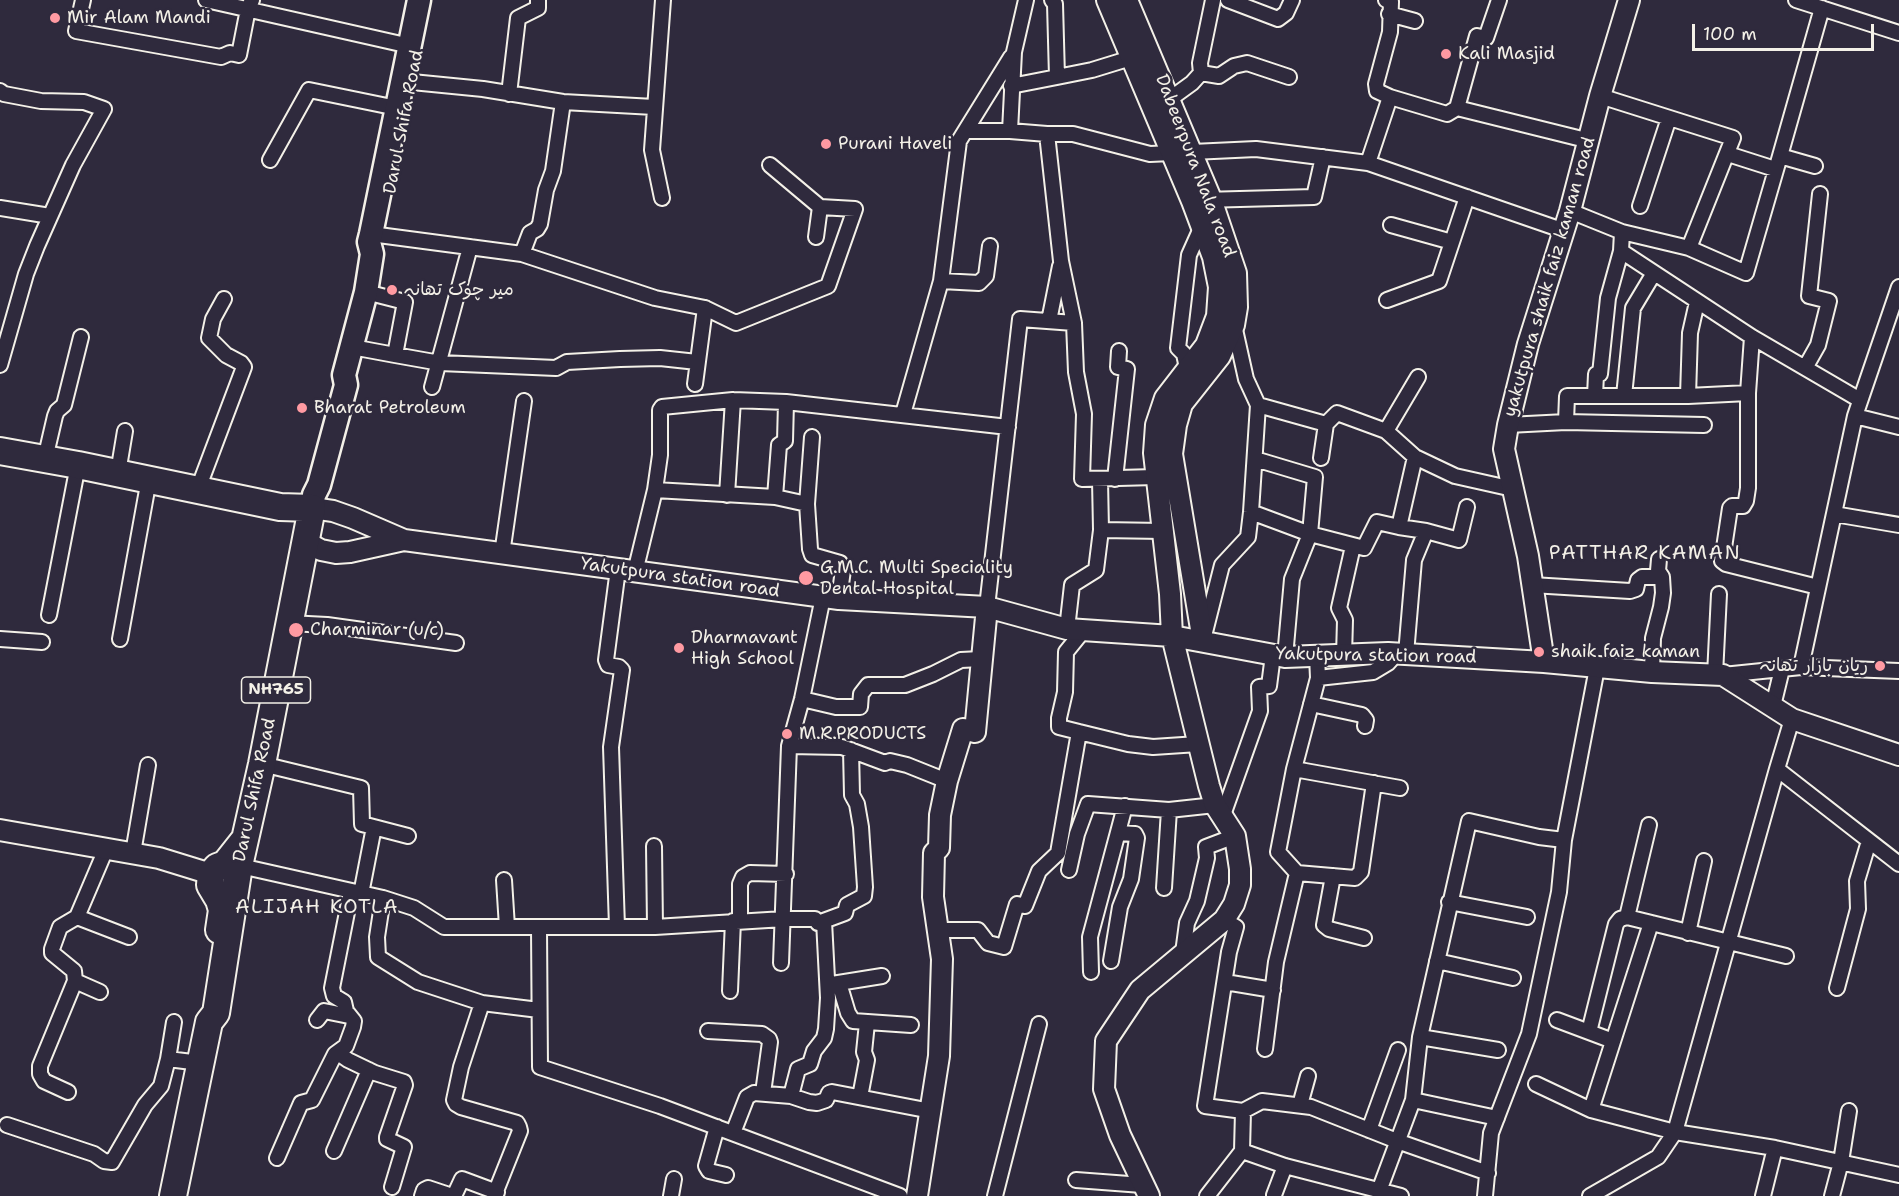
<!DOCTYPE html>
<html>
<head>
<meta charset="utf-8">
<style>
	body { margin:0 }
	#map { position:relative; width:1899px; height:1196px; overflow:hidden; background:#2f2a3d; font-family:"Shantell Sans",sans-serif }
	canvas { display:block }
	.scale { position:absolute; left:1692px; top:24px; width:182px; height:27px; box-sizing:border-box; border:3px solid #f4f1e8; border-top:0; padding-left:8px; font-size:18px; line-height:21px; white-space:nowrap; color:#f4f1e8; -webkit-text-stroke:4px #2f2a3d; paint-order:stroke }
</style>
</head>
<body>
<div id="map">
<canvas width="1899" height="1196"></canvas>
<div class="scale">100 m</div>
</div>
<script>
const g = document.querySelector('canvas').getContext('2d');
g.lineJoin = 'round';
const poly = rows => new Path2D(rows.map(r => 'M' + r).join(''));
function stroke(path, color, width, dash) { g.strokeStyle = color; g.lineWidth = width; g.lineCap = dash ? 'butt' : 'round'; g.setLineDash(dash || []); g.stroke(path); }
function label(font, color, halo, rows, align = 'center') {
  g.font = font + ' "Shantell Sans","Playpen Sans Arabic",sans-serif'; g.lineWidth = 5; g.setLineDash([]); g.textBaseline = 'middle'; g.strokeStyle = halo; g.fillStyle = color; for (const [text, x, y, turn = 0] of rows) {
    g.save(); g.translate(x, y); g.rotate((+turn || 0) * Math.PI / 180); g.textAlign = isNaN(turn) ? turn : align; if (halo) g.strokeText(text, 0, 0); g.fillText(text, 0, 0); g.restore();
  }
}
const street = poly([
	[83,0,76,31,221,57,230,53,239,55,248,9,252,0],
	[206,0,410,46],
	[1026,0,1014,52,1010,131,1047,134,1061,261,1074,323,1076,372,1084,414,1082,479,1155,477],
	[1228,0,1278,19,1286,13,1292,0],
	[1386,0,1391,2,1390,32,1376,84,1377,91,1390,97,1447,114,1457,108,1590,141],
	[1796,0,1899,33],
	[1389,14,1415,21],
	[1201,73,1219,76,1234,66,1247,63,1289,77],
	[1057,77,1092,70,1131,58],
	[412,82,483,89,563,102,654,107],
	[1011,86,1057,77,1055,4,1052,0],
	[0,91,4,94,41,101,84,102,104,109,73,165,37,246,26,274,0,365],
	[509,94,518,18,538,8,538,0],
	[1600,96,1733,138,1689,248],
	[1170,99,1192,83,1201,73,1200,63,1213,0],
	[1457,108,1477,36,1486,38,1499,0],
	[966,131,1010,131],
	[1047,134,1073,134,1150,154,1256,149,1368,163,1562,230],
	[1728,154,1775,169],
	[1780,156,1822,8],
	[270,160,309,90,397,108],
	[1368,163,1390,97],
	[662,198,652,150,663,0],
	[1203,200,1314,197,1323,157],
	[1640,206,1669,118],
	[0,208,50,216],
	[1570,211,1622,232,1689,248,1746,273,1780,156,1815,166],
	[1391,225,1452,242],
	[1622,232,1621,251,1752,337,1860,400],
	[371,234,522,254,655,298,705,308,736,323,828,286,855,209,820,207,770,165],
	[816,237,820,207],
	[522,254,530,233,537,229,540,224,546,190,553,171,563,102],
	[941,281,979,283,986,276,990,246],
	[366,292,405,302,395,355,440,363,556,368,567,362,620,359,660,358,697,362],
	[1387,300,1439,281,1467,197],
	[1049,321,1060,266],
	[352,347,395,355],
	[1187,368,1184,354,1178,348,1189,255,1202,226],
	[1805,368,1818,345,1829,301,1809,296,1820,194],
	[1418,377,1386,431,1415,457,1455,476,1513,489],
	[695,384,705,308],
	[432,387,470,247],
	[1748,393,1748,488,1746,501,1743,506,1732,506,1730,508,1722,561,1726,564,1818,587],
	[1595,396,1596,374,1600,374,1608,298,1621,251],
	[1624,396,1633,308,1654,273],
	[1688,396,1690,333,1697,302],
	[1258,405,1326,424],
	[903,414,941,281,959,141,1011,57],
	[1855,416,1899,427],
	[1566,422,1704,425],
	[1508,425,1566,422,1567,396,1688,396,1748,393,1752,337],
	[812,437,807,504,810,549,812,555,840,563,843,570,839,599],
	[1321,458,1326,424,1337,413,1386,431],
	[45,459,55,416,57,411,64,405,81,337],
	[1255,459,1315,477,1310,534,1292,579,1285,657],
	[118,473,125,431],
	[1115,479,1127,369,1118,367,1119,351],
	[198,489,244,367,241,363,226,355,209,338,213,319,224,299],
	[655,490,775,497,807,504],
	[727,495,733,400],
	[775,497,779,445,785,441,786,402],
	[1251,512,1310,534,1364,548,1377,522,1399,527,1415,457],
	[1834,514,1899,525],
	[1399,527,1426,531,1459,540,1467,507],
	[1101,530,1163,531],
	[502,554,524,401],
	[635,572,655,490,660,455,660,410,662,407,733,400,786,402,1008,427],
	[1532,585,1630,591,1636,589,1638,580,1642,577,1662,577],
	[987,607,1020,319,1074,323],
	[49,615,78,465],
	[289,623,327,625,456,643],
	[1067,629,1072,585,1096,570,1101,530,1100,480],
	[1204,636,1222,565,1248,537,1251,512,1258,405,1246,379,1234,325],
	[0,639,42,642],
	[120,639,149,479],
	[1406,654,1414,560,1426,531],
	[1344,656,1345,620,1339,608,1353,546],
	[1801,667,1855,416,1899,287],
	[1652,672,1653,638,1661,607,1663,593,1662,577,1658,571,1659,559],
	[1715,675,1719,594],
	[1723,675,1801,667,1899,671],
	[1318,678,1373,672,1388,663,1397,653],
	[802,699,836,707,860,707,861,694,868,685,905,685,933,674,961,660,981,659],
	[1311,704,1362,715,1366,720,1365,726],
	[1773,706,1782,669],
	[1079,732,1128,744,1153,747,1198,744],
	[789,746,842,747,885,763,890,761,907,765,947,781],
	[262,764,361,788,362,824,408,836],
	[1294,769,1400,788],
	[1777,769,1899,864],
	[1222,818,1260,711,1259,687,1269,686,1273,655],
	[654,846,655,927],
	[106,849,77,917,129,937],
	[133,853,148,765],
	[236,865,383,898,414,908,444,927,655,927,784,919,815,919,818,923,845,913,847,905,864,896,865,887,861,827,857,804,852,795,851,750],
	[1069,870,1077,834,1088,804,1169,810,1215,805],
	[1297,873,1355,878,1361,872,1374,783],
	[1333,876,1324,925,1329,929,1364,938],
	[504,880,507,927],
	[1164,888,1169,810],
	[361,894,374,827],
	[383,898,377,937,378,957,418,982,482,1003,539,1010],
	[1449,902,1527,917],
	[77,917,60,927,52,949,52,953,74,971,75,981,100,992],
	[1627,917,1786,956],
	[740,920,740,884,743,877,750,873,786,874],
	[617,927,611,747,622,670,619,667,608,665,606,660,618,569],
	[539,928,540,1067,660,1106,900,1196],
	[937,930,978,930,988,943,1004,947,1017,904,1025,906,1039,871,1058,853,1079,732,1059,727,1059,718,1065,692,1066,652,1083,631],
	[1688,933,1704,861],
	[1183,953,1187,923,1197,901,1207,858,1206,847,1235,836],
	[1111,961,1120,907,1131,879,1137,838,1135,834,1118,833],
	[1437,961,1513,978],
	[781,963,789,746,802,699,823,597],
	[1091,972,1090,937,1125,806],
	[1225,982,1273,990],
	[839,983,848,1013,853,1021,911,1025],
	[832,984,882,976],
	[1837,988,1858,909,1857,881,1869,841],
	[730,991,733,921],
	[482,1003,461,1067,454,1100,456,1104,461,1107,517,1123,519,1127,520,1131,494,1196],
	[317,1020,324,1011,349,1016],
	[1557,1020,1613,1041],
	[708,1031,762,1034,769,1039,770,1042,763,1093],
	[1589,1032,1616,924,1620,919,1627,917,1649,825],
	[1420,1037,1498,1050],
	[1265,1049,1276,962,1297,873,1278,852,1294,769,1318,678,1317,656],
	[338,1053,348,1060,375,1073,404,1082,405,1085,387,1137,387,1139,404,1147,392,1187],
	[168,1059,174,1022],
	[1536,1084,1591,1110,1675,1132,1775,1148,1899,1175],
	[68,1092,44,1081,40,1074,40,1066,75,981],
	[791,1096,798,1069,810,1064,814,1051,824,1038,826,1029,828,998,824,921],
	[860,1097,867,1060,864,1052,867,1023],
	[1413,1100,1497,1118],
	[1300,1105,1308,1076],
	[1591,1110,1651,923],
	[1243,1111,1262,1101,1311,1107,1397,1141,1488,1173],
	[7,1125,94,1154,104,1161,112,1162,145,1105,161,1086,168,1059,200,1063],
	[717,1127,706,1166,709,1171,726,1175],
	[1369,1130,1398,1050],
	[733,1133,747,1097,754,1093,791,1096,809,1102,817,1103,826,1100,829,1093,832,1092,931,1111],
	[334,1151,369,1070],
	[1242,1151,1285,1166,1401,1196],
	[277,1158,301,1103,312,1100,335,1054,346,1046,353,1027,354,1021,346,1011,344,1002,334,996,332,988,351,892],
	[1076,1180,1142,1185],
	[1379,1191,1413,1100,1420,1037,1469,821,1539,837,1564,840],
	[1274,1195,1285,1166],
	[422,1196,424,1190,428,1188,452,1196,455,1194,462,1179,497,1192],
	[671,1196,674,1179],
	[995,1196,1039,1024],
	[1207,1196,1242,1151,1243,1111,1205,1106,1229,952,1236,927,1224,920],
	[1485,1196,1491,1133,1529,1034,1559,892,1564,840,1597,668],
	[1590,1196,1658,1157,1675,1132,1777,769,1792,719],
	[1763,1196,1775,1148],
	[1832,1196,1841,1162,1849,1111]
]);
const secondary = poly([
	[1107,0,1192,201,1213,257,1219,287,1217,316,1206,345,1165,398,1156,425,1154,453,1170,594,1172,636,1209,786,1215,805,1235,836,1240,869,1240,885,1234,904,1224,920,1140,990,1106,1041,1104,1089,1120,1135,1149,1196],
	[1127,0,1211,199,1236,273,1237,307,1234,325,1220,356,1182,404,1176,425,1172,454,1203,641],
	[312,508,333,511,353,518,404,540],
	[306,542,321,550,336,553,350,552,404,540,839,599,987,607,1067,629,1172,636,1285,657,1388,653,1544,662,1652,672,1723,675,1792,719,1899,755],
	[1544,662,1528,556,1504,449,1508,425,1528,344,1570,211,1600,96,1629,0],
	[0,830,159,858,211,874],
	[917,1196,939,1056,942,959,933,897,934,853,939,848,940,815,947,781,963,729,975,732,987,607]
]);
const primary = poly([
	[312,508,314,495,319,485,346,385,344,375,366,292,372,254,369,242,371,234,419,0]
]);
const highway = poly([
	[0,451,78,465,280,507,312,508,262,764,239,866,216,1013,209,1022,173,1196],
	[219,930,222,910,219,900,210,885,211,874,217,867,225,864,244,840]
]);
stroke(street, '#f4f1e8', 18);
stroke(secondary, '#f4f1e8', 24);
stroke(primary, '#f4f1e8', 27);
stroke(highway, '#f4f1e8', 30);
stroke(street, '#2f2a3d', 14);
stroke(secondary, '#2f2a3d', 20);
stroke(primary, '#2f2a3d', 22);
stroke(highway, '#2f2a3d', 26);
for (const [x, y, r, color] of [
	[55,18,6,"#ff9aa2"],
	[1446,54,6,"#ff9aa2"],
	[826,144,6,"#ff9aa2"],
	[392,290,6,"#ff9aa2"],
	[302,408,6,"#ff9aa2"],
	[806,578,8,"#ff9aa2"],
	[296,630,8,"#ff9aa2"],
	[679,648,6,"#ff9aa2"],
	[1539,652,6,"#ff9aa2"],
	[1880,666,6,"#ff9aa2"],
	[787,734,6,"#ff9aa2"]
]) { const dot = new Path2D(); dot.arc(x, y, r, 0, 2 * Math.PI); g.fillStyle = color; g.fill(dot); stroke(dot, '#2f2a3d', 2); }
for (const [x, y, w] of [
	[276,690,69]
]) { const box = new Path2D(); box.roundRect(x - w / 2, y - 13, w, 26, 4.5); g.fillStyle = '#2f2a3d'; g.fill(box); stroke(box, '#f4f1e8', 1.5); }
label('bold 16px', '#f4f1e8', null, [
	["NH765",276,690]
]);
label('18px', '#f4f1e8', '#2f2a3d', [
	["Mir Alam Mandi",67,18],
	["Kali Masjid",1458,54],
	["Purani Haveli",838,144],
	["میر چوک تھانہ",404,290],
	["Bharat Petroleum",314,408],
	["G.M.C. Multi Speciality",820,568],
	["Dental Hospital",820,589],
	["Charminar (u/c)",310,630],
	["Dharmavant",691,638],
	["High School",691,659],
	["shaik faiz kaman",1551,652],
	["ریان بازار تھانہ",1868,666,"right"],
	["M.R.PRODUCTS",799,734]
], 'left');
label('18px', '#f4f1e8', '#2f2a3d', [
	["Darul Shifa Road",404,122,-79],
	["Dabeerpura Nala road",1195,166,69],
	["yakutpura shaik faiz kaman road",1550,277,-74],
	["Yakutpura station road",680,578,8],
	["Yakutpura station road",1376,656,1],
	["Darul Shifa Road",255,790,-78]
]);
g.letterSpacing = '1.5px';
label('20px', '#f4f1e8', '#2f2a3d', [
	["PATTHAR KAMAN",1645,554],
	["ALIJAH KOTLA",317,908]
]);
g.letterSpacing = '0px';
</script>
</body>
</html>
